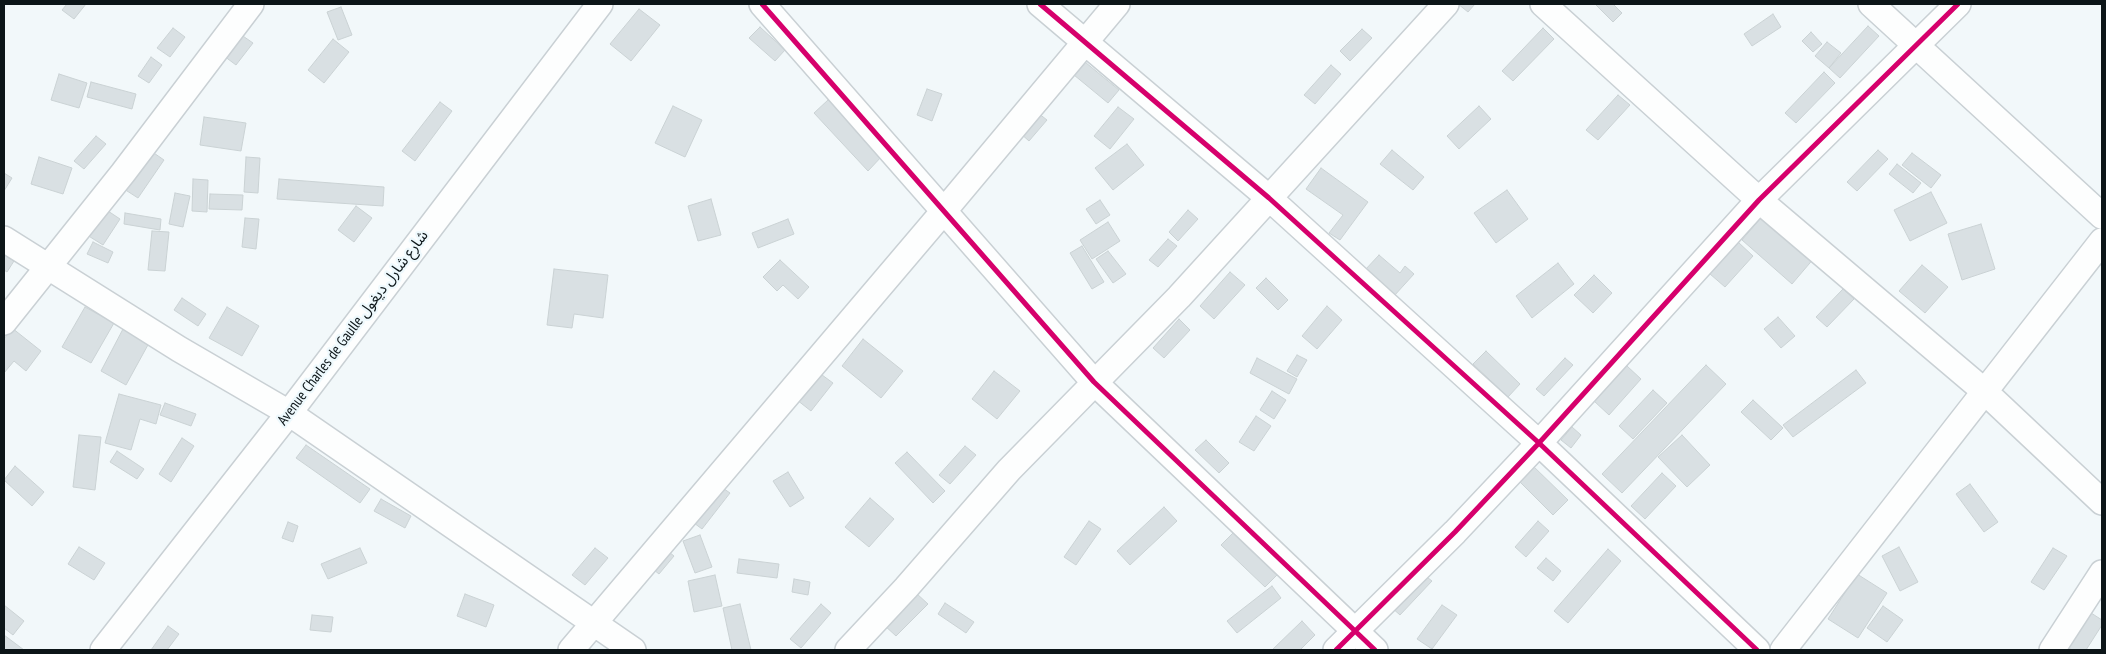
<!DOCTYPE html>
<html>
<head>
<meta charset="utf-8">
<style>
	body { margin:0 }
	#map { position:relative; width:2106px; height:654px; overflow:hidden; background:#f2f8fa; font-family:"PT Sans Narrow",sans-serif }
	canvas { display:block }
	.frame { position:absolute; inset:0; border:5px solid #0c1518; pointer-events:none }
</style>
</head>
<body>
<div id="map">
<canvas width="2106" height="654"></canvas>
<div class="frame"></div>
</div>
<script>
const g = document.querySelector('canvas').getContext('2d');
g.lineJoin = 'round';
function paint(path, color) { g.fillStyle = color; g.fill(path, 'evenodd'); }
const poly = rows => new Path2D(rows.map(r => 'M' + r).join(''));
function stroke(path, color, width, dash) { g.strokeStyle = color; g.lineWidth = width; g.lineCap = dash ? 'butt' : 'round'; g.setLineDash(dash || []); g.stroke(path); }
function label(font, color, halo, rows, align = 'center') {
  g.font = font + ' "PT Sans Narrow","Noto Sans Arabic",sans-serif'; g.lineWidth = 4.5; g.setLineDash([]); g.textBaseline = 'middle'; g.strokeStyle = halo; g.fillStyle = color; for (const [text, x, y, turn = 0] of rows) {
    g.save(); g.translate(x, y); g.rotate((+turn || 0) * Math.PI / 180); g.textAlign = isNaN(turn) ? turn : align; if (halo) g.strokeText(text, 0, 0); g.fillText(text, 0, 0); g.restore();
  }
}
const building = poly([
	[67,4,86,4,74,19,62,10,67,4],
	[1458,4,1475,4,1468,12,1458,4],
	[1595,4,1613,4,1622,13,1613,22,1595,4],
	[341,7,352,35,338,40,327,12,341,7],
	[639,9,660,25,631,61,610,44,639,9],
	[1773,14,1781,27,1752,46,1744,34,1773,14],
	[1868,26,1879,36,1840,78,1829,68,1868,26],
	[760,27,785,50,775,61,749,38,760,27],
	[173,28,185,37,170,57,157,48,173,28],
	[1543,28,1554,39,1513,81,1502,71,1543,28],
	[1362,29,1372,38,1350,61,1340,51,1362,29],
	[1811,32,1822,44,1813,52,1802,41,1811,32],
	[240,34,253,43,236,65,224,56,240,34],
	[333,39,349,52,324,83,308,70,333,39],
	[1827,42,1841,53,1829,68,1815,56,1827,42],
	[151,57,162,65,149,83,138,76,151,57],
	[1085,62,1119,90,1108,103,1074,75,1085,62],
	[1331,65,1341,74,1315,104,1304,95,1331,65],
	[1824,72,1835,83,1796,123,1785,113,1824,72],
	[59,74,87,83,79,108,51,100,59,74],
	[91,82,136,94,132,109,87,97,91,82],
	[927,89,942,94,932,121,917,115,927,89],
	[1618,95,1630,105,1598,140,1586,130,1618,95],
	[828,100,883,155,868,171,814,113,828,100],
	[440,102,452,111,415,161,402,151,440,102],
	[673,106,702,120,685,157,655,143,673,106],
	[1479,106,1491,119,1459,149,1447,136,1479,106],
	[1118,107,1134,119,1110,149,1094,136,1118,107],
	[1038,113,1047,120,1029,141,1020,133,1038,113],
	[204,117,246,123,241,151,200,145,204,117],
	[96,136,106,144,84,169,74,161,96,136],
	[1127,144,1144,165,1113,190,1095,168,1127,144],
	[1392,150,1424,177,1413,190,1380,164,1392,150],
	[1878,150,1888,159,1857,191,1847,182,1878,150],
	[151,151,164,160,138,198,124,189,151,151],
	[1912,153,1941,175,1931,188,1902,165,1912,153],
	[39,157,72,168,63,194,31,184,39,157],
	[246,157,260,158,258,193,244,192,246,157],
	[1897,164,1921,183,1913,193,1889,174,1897,164],
	[1321,168,1368,202,1340,240,1329,233,1343,215,1306,189,1321,168],
	[4,173,12,178,4,191,4,173],
	[193,179,208,180,207,212,192,211,193,179],
	[279,179,384,187,383,206,277,199,279,179],
	[1507,190,1528,219,1496,243,1474,213,1507,190],
	[1931,192,1947,223,1910,241,1894,210,1931,192],
	[175,193,190,196,183,227,169,224,175,193],
	[210,194,243,195,242,210,209,209,210,194],
	[711,199,721,235,698,241,688,206,711,199],
	[1100,200,1110,215,1096,224,1086,209,1100,200],
	[356,206,372,218,354,242,338,230,356,206],
	[105,209,120,219,103,245,87,235,105,209],
	[1188,210,1198,219,1178,241,1169,232,1188,210],
	[125,213,161,219,160,230,124,224,125,213],
	[1765,213,1815,257,1792,284,1742,240,1765,213],
	[245,218,259,219,256,249,242,247,245,218],
	[788,219,794,234,758,248,752,233,788,219],
	[1108,222,1120,241,1092,259,1080,240,1108,222],
	[1981,224,1995,269,1962,280,1948,234,1981,224],
	[152,231,169,232,165,271,148,270,152,231],
	[1168,239,1177,246,1158,267,1149,260,1168,239],
	[93,242,113,252,108,263,87,254,93,242],
	[1738,242,1753,256,1725,287,1710,274,1738,242],
	[1082,246,1104,282,1092,289,1070,253,1082,246],
	[1108,251,1126,274,1113,283,1096,259,1108,251],
	[4,255,14,261,7,272,4,270,4,255],
	[1379,255,1400,273,1405,266,1414,274,1394,296,1365,270,1379,255],
	[780,260,809,287,798,299,783,285,777,291,763,277,780,260],
	[1558,263,1574,284,1532,318,1516,296,1558,263],
	[1922,265,1948,287,1925,313,1899,291,1922,265],
	[554,269,608,275,603,318,574,314,572,328,547,325,554,269],
	[1230,272,1245,285,1214,319,1200,306,1230,272],
	[1594,275,1612,293,1593,313,1574,295,1594,275],
	[1266,278,1288,300,1278,310,1256,288,1266,278],
	[1843,289,1854,299,1827,327,1816,317,1843,289],
	[182,298,206,314,198,326,174,310,182,298],
	[1327,306,1342,320,1317,349,1302,336,1327,306],
	[85,307,114,323,91,363,62,347,85,307],
	[227,307,259,326,242,356,209,338,227,307],
	[1778,317,1795,336,1781,348,1764,329,1778,317],
	[1179,319,1190,330,1164,358,1153,348,1179,319],
	[12,328,41,351,26,371,14,361,4,373,4,339,12,328],
	[123,329,149,343,126,385,101,371,123,329],
	[863,339,903,371,881,398,842,366,863,339],
	[1486,351,1520,384,1508,397,1473,364,1486,351],
	[1297,355,1307,360,1297,377,1287,371,1297,355],
	[1257,358,1297,379,1289,394,1250,373,1257,358],
	[1565,358,1573,365,1544,396,1536,389,1565,358],
	[1706,365,1726,384,1622,493,1602,474,1706,365],
	[1627,366,1641,379,1609,415,1594,401,1627,366],
	[1856,370,1866,383,1793,437,1783,425,1856,370],
	[994,371,1020,391,997,419,972,399,994,371],
	[818,372,833,383,811,411,797,400,818,372],
	[1653,390,1667,403,1633,439,1619,426,1653,390],
	[1272,391,1286,400,1274,419,1260,410,1272,391],
	[119,394,161,405,156,424,140,419,131,450,105,443,119,394],
	[1753,400,1783,428,1771,440,1741,412,1753,400],
	[165,403,196,414,191,426,160,415,165,403],
	[1256,416,1271,426,1254,451,1239,442,1256,416],
	[1572,427,1581,435,1571,448,1561,440,1572,427],
	[79,435,101,437,95,490,73,487,79,435],
	[1682,435,1710,465,1687,487,1658,457,1682,435],
	[182,438,194,446,171,482,159,474,182,438],
	[1206,440,1229,463,1219,473,1195,450,1206,440],
	[306,445,370,489,360,503,296,458,306,445],
	[965,446,976,455,950,484,939,475,965,446],
	[117,451,144,469,137,479,110,462,117,451],
	[907,452,945,491,933,503,895,463,907,452],
	[1531,464,1568,500,1553,515,1517,479,1531,464],
	[15,466,44,492,32,506,4,480,15,466],
	[788,472,804,498,790,507,773,481,788,472],
	[1662,473,1676,486,1645,519,1631,506,1662,473],
	[717,484,730,493,702,529,690,520,717,484],
	[1970,484,1998,522,1984,532,1956,494,1970,484],
	[870,498,894,519,869,547,845,527,870,498],
	[381,499,411,516,405,528,374,511,381,499],
	[1164,507,1177,521,1130,565,1117,551,1164,507],
	[1089,521,1101,529,1076,565,1064,557,1089,521],
	[1538,521,1549,531,1526,557,1515,547,1538,521],
	[288,522,298,526,293,542,282,538,288,522],
	[1233,533,1277,575,1265,587,1221,545,1233,533],
	[700,535,712,567,695,573,683,541,700,535],
	[79,547,105,563,94,580,68,564,79,547],
	[1899,547,1918,582,1900,591,1882,556,1899,547],
	[360,548,367,563,328,579,321,564,360,548],
	[595,548,608,558,585,585,572,575,595,548],
	[664,548,674,556,659,574,649,566,664,548],
	[2053,548,2067,556,2044,590,2031,582,2053,548],
	[1608,549,1621,561,1568,623,1554,611,1608,549],
	[1546,558,1561,571,1553,581,1537,568,1546,558],
	[739,559,779,564,777,578,737,573,739,559],
	[1423,574,1432,581,1400,615,1391,607,1423,574],
	[1857,574,1887,593,1858,638,1828,619,1857,574],
	[715,575,722,606,694,612,688,581,715,575],
	[794,579,810,582,808,595,792,592,794,579],
	[1272,586,1281,598,1237,633,1227,621,1272,586],
	[916,593,928,604,896,636,884,625,916,593],
	[465,594,494,605,486,627,457,616,465,594],
	[945,603,974,622,966,633,938,614,945,603],
	[740,604,751,650,732,650,723,608,740,604],
	[821,604,831,613,801,648,790,639,821,604],
	[4,605,24,621,13,635,4,628,4,605],
	[1442,605,1457,615,1432,649,1417,639,1442,605],
	[1883,606,1903,620,1887,642,1867,628,1883,606],
	[2088,611,2102,620,2102,625,2086,650,2072,650,2066,646,2088,611],
	[312,615,333,617,331,632,310,630,312,615],
	[1302,621,1315,635,1300,650,1272,650,1302,621],
	[168,626,179,634,167,650,151,650,168,626],
	[4,635,24,650,4,650,4,635]
]);
paint(building, '#d9e0e3');
stroke(building, '#cad2d4', 1);
const street = poly([
	[762,4,1094,382,1375,650],
	[1040,4,1269,198,1539,443,1757,650],
	[1543,4,1759,200,1983,390,2102,502],
	[1871,4,2102,216],
	[4,239,179,349,289,413,633,650],
	[4,322,123,173,251,4],
	[103,650,289,413,600,4],
	[571,650,943,212,1117,4],
	[848,650,906,588,1009,470,1179,297,1446,4],
	[1336,650,1455,532,1539,443,1759,200,1958,4],
	[1783,650,2102,241],
	[2052,650,2102,573]
]);
stroke(street, '#c9d0d4', 28);
stroke(street, '#fdfefe', 25);
stroke(poly([
	[762,4,1094,382,1375,650],
	[1040,4,1269,198,1539,443,1757,650],
	[1336,650,1455,532,1539,443,1759,200,1958,4]
]), '#d6006c', 5);
label('15px', '#0c1518', '#eef9fd', [
	["Avenue Charles de Gaulle شارع شارل ديغول",353,328,-53]
]);
</script>
</body>
</html>
